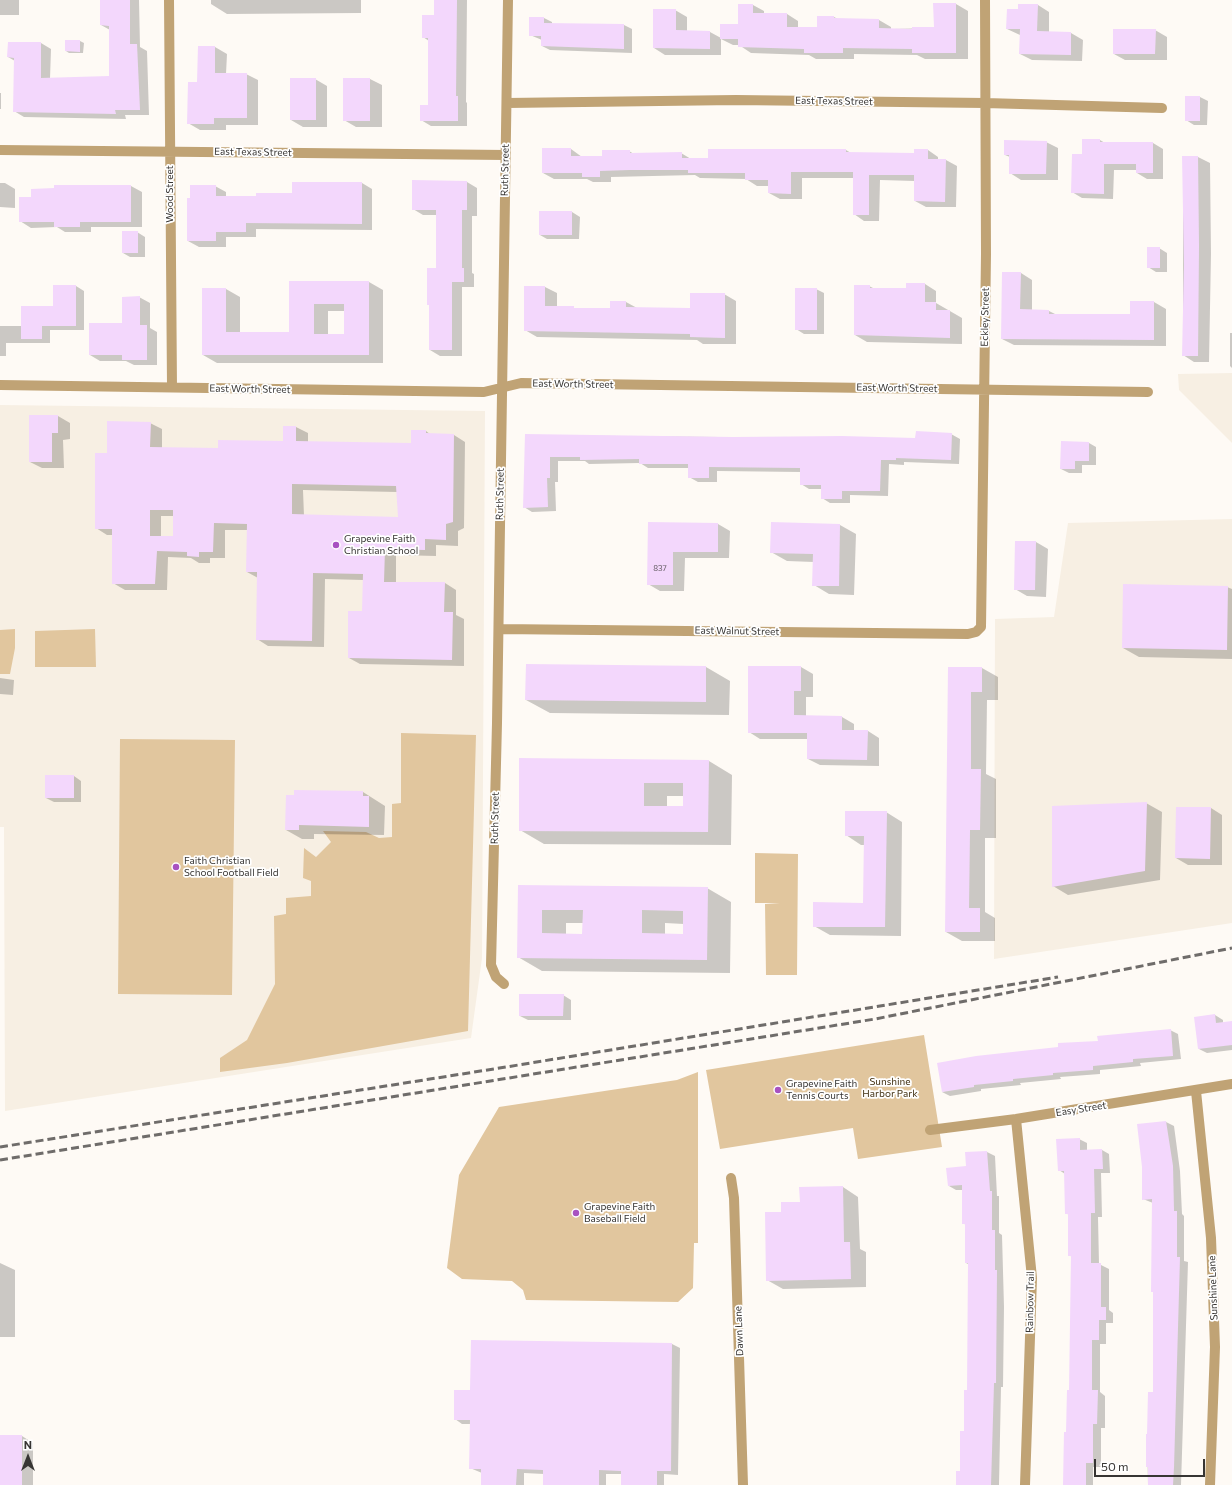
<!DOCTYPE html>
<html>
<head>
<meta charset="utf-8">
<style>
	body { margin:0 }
	#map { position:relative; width:1232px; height:1485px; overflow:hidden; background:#fefaf5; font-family:Commissioner,sans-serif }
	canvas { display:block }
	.north { position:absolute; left:8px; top:1437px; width:40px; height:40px; -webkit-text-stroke:3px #fff; paint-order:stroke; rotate:0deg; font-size:11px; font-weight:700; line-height:16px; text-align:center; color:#373533 }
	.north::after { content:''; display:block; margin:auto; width:14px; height:18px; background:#373533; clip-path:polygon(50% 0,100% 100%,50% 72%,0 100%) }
	.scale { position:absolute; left:1094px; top:1459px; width:111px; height:18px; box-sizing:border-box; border:2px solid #373533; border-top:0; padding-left:5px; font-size:12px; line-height:14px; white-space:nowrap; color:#373533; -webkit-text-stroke:3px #fff; paint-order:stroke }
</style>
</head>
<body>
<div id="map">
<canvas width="1232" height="1485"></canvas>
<div class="north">N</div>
<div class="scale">50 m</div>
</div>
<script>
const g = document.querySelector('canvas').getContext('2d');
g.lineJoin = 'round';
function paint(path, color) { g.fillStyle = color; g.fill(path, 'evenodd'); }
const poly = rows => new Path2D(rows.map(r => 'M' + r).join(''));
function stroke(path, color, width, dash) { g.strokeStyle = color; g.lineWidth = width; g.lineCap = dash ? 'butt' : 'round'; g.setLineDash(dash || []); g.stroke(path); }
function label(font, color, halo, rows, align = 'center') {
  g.font = font + ' Commissioner,sans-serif'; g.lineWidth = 3.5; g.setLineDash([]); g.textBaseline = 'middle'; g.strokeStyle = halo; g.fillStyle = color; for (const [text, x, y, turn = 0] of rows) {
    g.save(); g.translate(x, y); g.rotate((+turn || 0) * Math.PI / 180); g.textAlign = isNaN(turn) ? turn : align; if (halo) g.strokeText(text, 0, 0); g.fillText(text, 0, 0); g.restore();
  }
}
paint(poly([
	[1232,373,1232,443,1179,390,1178,374],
	[0,405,485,411,482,958,471,1038,5,1111,4,827,0,827],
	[1232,519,1232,923,994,959,995,619,1054,617,1068,523]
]), '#f7efe3');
paint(poly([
	[15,629,15,648,10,674,0,674,0,630],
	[95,629,96,667,35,667,35,631],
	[401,733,476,735,468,1031,287,1063,220,1072,220,1058,247,1040,275,984,274,916,286,914,286,898,311,896,311,881,303,878,304,848,316,857,331,842,323,831,366,832,379,838,392,837,392,804,401,803],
	[120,739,235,740,232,995,118,994],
	[755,853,798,854,797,975,766,975,765,904,780,903,755,903],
	[924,1035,942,1147,858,1159,853,1128,720,1149,706,1070],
	[698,1072,698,1243,694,1243,693,1288,678,1302,526,1300,523,1290,512,1281,462,1279,447,1268,459,1175,499,1107,677,1080]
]), '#e1c69e');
paint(poly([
	[0,0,19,0,19,15,0,15],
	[101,0,139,0,140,47,147,51,149,115,125,115,126,119,24,117,14,111,15,61,8,57,41,43,51,49,50,79,110,77,110,30,101,25],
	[211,0,361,0,361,13,227,14,211,4],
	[435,0,467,0,466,102,467,103,467,126,431,126,421,120,429,106,429,41,423,37,435,16],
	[934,4,956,4,968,11,968,59,925,59,917,55,854,54,854,59,816,59,809,55,751,53,739,45,733,45,721,39,721,55,665,55,654,48,675,10,687,17,687,31,710,32,721,38,739,25,753,5,764,11,764,14,787,14,798,21,798,28,818,28,834,17,838,19,879,20,891,27,891,29,935,28],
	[1038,5,1049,12,1049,33,1071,33,1083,40,1082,61,1032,60,1020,54,1020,35,1007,29,1019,10],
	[530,18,544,18,552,22,552,24,624,25,632,29,632,53,550,50,542,46,542,40,530,35],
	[1155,30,1167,37,1167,60,1125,60,1114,54],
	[66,41,80,41,84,43,83,53,69,53,66,51],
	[215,47,227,54,226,74,246,74,258,80,258,125,226,125,226,130,200,130,188,123,198,83],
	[315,79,327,86,327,127,303,127,291,120],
	[344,79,370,79,382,85,382,127,356,127,344,120],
	[0,93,1,93,1,109,0,109],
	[1186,97,1200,97,1208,101,1207,125,1194,125,1186,120],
	[1100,140,1105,143,1153,143,1163,149,1163,179,1147,179,1137,173,1137,170,1114,170,1113,199,1082,198,1072,192,1083,155],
	[1046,142,1058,148,1058,180,1021,180,1010,173,1010,157,1005,155],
	[571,149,582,157,603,157,629,151,634,154,681,153,691,159,846,150,851,153,915,154,928,150,938,157,938,160,946,160,957,166,956,207,926,207,915,201,915,181,880,180,879,221,864,221,854,214,854,178,802,178,802,199,780,199,769,193,769,186,757,186,746,179,700,178,695,175,611,177,611,182,593,182,587,179,554,179,543,173],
	[1183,157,1198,157,1210,163,1211,254,1209,362,1194,362,1183,355],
	[467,182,477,188,477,216,472,216,472,273,474,274,474,287,462,287,462,356,440,356,430,350,430,306,428,304,438,269,438,215,423,215,413,209],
	[0,183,5,183,15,189,15,208,0,207],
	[362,183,372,189,372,230,256,229,256,237,226,237,226,247,199,247,188,241,215,186,226,192,226,197,257,197,293,194],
	[55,186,131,186,142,192,142,227,91,227,91,232,65,232,57,227,31,228,20,221,32,198,55,189],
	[572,212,580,217,579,239,547,239,540,235],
	[137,232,145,237,145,257,130,257,123,253],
	[1159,248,1167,253,1167,272,1156,272,1148,267],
	[1021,273,1032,280,1032,310,1049,311,1057,315,1131,315,1131,302,1154,302,1166,309,1166,346,1014,345,1002,339],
	[290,282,369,282,383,290,383,363,217,363,203,355,226,289,240,297,240,333,290,333],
	[328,311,345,311,345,336,328,335],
	[925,284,936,291,936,303,962,318,962,344,867,342,855,335,869,286,873,288,907,288],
	[54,286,76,286,84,291,84,330,50,330,50,343,6,343,6,356,0,356,0,326,22,326,54,307],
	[545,287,557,293,557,307,576,309,611,309,611,302,626,302,637,308,691,309,724,294,736,301,736,344,703,344,697,340,537,337,525,330],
	[816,289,824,293,824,334,804,334,796,329],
	[139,297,150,303,150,328,157,332,157,365,134,365,126,361,100,361,90,355,123,324],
	[1230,333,1232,333,1232,368,1230,366],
	[58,416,70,423,70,439,63,440,64,468,42,468,30,462],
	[150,423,162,429,162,448,219,449,284,442,284,427,296,427,308,433,308,442,412,444,426,431,431,435,454,435,465,442,464,528,458,531,458,546,436,545,436,556,396,555,396,583,445,583,456,590,456,615,464,619,464,666,360,664,349,658,363,612,363,580,325,579,324,647,268,646,257,639,258,578,247,572,248,530,225,530,225,558,210,558,210,563,199,563,191,558,168,557,167,590,125,590,113,583,113,535,107,535,96,528,108,454],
	[303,490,397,492,399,518,304,516],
	[161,516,174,516,174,537,161,537],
	[951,434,960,439,959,464,904,462,904,465,889,464,888,496,850,495,850,503,830,503,822,498,822,489,809,489,801,484,801,472,717,471,717,482,698,482,689,477,689,468,648,468,640,463,589,464,585,461,558,461,558,482,555,482,556,511,532,512,524,507,526,435,916,439],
	[1089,443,1096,447,1096,465,1082,465,1082,473,1069,473,1061,469],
	[649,523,718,524,730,531,729,558,685,558,684,591,660,591,648,584],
	[772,523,840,525,856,534,854,595,829,594,814,585,814,562,787,561,771,552],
	[1036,542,1048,549,1046,597,1027,596,1015,589],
	[1227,587,1232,589,1232,659,1139,657,1123,648],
	[527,665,706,667,730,681,729,715,550,713,526,700],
	[749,667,801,667,813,674,813,697,806,697,806,717,842,717,854,724,854,731,868,731,879,738,879,766,820,765,808,759,808,739,760,739,749,732],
	[949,668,982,668,998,677,998,700,987,700,986,774,996,779,996,838,985,838,985,912,995,918,995,941,962,941,946,932],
	[0,678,14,680,13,695,0,694],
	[520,759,709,761,732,775,731,845,544,844,520,830],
	[667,796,684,796,684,807,667,807],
	[74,776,81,781,81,802,54,802,46,798],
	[295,791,363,792,385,806,384,835,314,834,314,839,302,839,286,830],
	[1146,803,1162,812,1160,880,1068,895,1053,886],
	[1211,808,1222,815,1222,865,1188,865,1176,858],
	[886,812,902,822,901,936,830,935,814,926,864,904,865,845,861,845,846,835],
	[519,886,707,888,731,902,730,973,542,971,518,957],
	[566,923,583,923,583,935,566,935],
	[665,923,684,924,684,935,665,935],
	[563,995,571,1000,571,1020,528,1020,520,1016],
	[1215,1015,1223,1020,1223,1023,1232,1022,1232,1050,1207,1053,1199,1049],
	[1170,1030,1178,1034,1181,1059,1140,1063,1141,1066,1100,1070,1100,1074,1060,1077,1061,1079,1020,1083,1021,1085,981,1089,981,1091,950,1096,942,1092,1099,1041],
	[1166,1122,1174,1126,1180,1171,1182,1214,1184,1216,1184,1261,1188,1262,1181,1485,1148,1485,1147,1435,1148,1435,1154,1393,1154,1293,1152,1291,1153,1203,1143,1199,1143,1167,1139,1125],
	[1079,1139,1087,1143,1087,1151,1102,1150,1109,1154,1110,1173,1101,1173,1102,1217,1098,1217,1099,1264,1109,1269,1109,1310,1113,1313,1113,1323,1106,1323,1106,1344,1100,1344,1100,1392,1105,1396,1105,1428,1101,1428,1101,1467,1093,1467,1093,1485,1064,1485,1070,1391,1072,1257,1069,1255,1069,1215,1066,1213,1065,1174,1059,1170],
	[987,1152,995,1156,997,1196,999,1196,999,1233,1002,1235,1004,1307,1003,1387,1001,1387,999,1485,957,1485,961,1472,968,1391,968,1264,966,1263,966,1225,963,1223,963,1190,956,1190,949,1186,967,1167],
	[843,1187,858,1197,860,1249,866,1252,866,1287,783,1289,767,1280,782,1212,801,1203],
	[0,1263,15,1270,15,1337,0,1337],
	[472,1341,672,1344,680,1348,678,1475,664,1474,664,1485,622,1485,622,1474,606,1474,606,1485,544,1485,544,1474,524,1473,524,1485,482,1485,482,1473,470,1468,471,1424,462,1424,455,1419,471,1391],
	[0,1436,22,1436,33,1443,33,1485,0,1485]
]), '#0003');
paint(poly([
	[100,0,130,0,130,44,137,44,140,110,115,110,116,114,13,112,14,58,7,57,8,42,41,42,41,78,109,76,109,26,100,25],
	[434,0,457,0,456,96,458,96,458,121,420,121,420,105,428,105,428,38,422,38,422,15,434,15],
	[933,3,956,3,956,53,912,53,912,49,843,48,843,53,804,53,804,49,738,47,738,39,720,39,720,24,738,24,738,4,753,4,753,13,787,13,787,27,817,27,817,16,834,16,834,18,879,19,879,28,912,29,912,27,934,27],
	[1018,4,1038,4,1037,31,1071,32,1071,55,1019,54,1020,29,1006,29,1007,9,1018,9],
	[653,9,676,9,676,30,710,31,710,49,653,48],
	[529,17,544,17,544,23,624,24,624,49,541,46,541,36,529,36],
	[1113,29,1156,29,1155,54,1113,54],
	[65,40,80,40,80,52,65,51],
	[198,46,215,46,215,73,247,73,247,118,214,118,214,124,187,124,188,82,197,82],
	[290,78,316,78,316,120,290,120],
	[343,78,370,78,370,121,343,121],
	[1185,96,1200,96,1200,121,1185,121],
	[1082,139,1100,139,1100,142,1153,142,1153,173,1136,173,1136,164,1104,164,1104,194,1071,193,1072,154,1082,154],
	[1004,140,1047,141,1046,174,1009,174,1009,155,1004,155],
	[542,148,571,148,571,156,602,156,602,150,630,150,630,153,682,152,682,158,708,158,708,149,846,149,846,152,914,153,914,149,928,149,928,159,946,159,945,202,914,201,914,175,869,175,869,215,853,215,853,172,791,172,791,194,768,193,768,180,745,180,745,173,688,173,688,170,629,170,600,171,600,177,582,177,582,173,542,173],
	[1182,156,1198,156,1199,246,1198,356,1182,356,1184,265],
	[412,180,467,181,467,210,462,210,462,268,464,268,464,282,452,282,452,350,429,350,429,305,427,305,427,268,436,268,436,210,412,210],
	[292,182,362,182,362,224,246,223,246,232,216,232,216,241,187,241,187,198,190,198,190,185,216,185,216,196,256,196,256,193,292,193],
	[54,185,131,185,131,222,80,222,80,227,54,227,54,222,19,222,19,197,31,197,31,189,54,188],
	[539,211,572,211,572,235,539,235],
	[122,231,138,231,138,253,122,253],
	[1147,247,1160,247,1160,268,1147,268],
	[1002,272,1021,272,1020,309,1049,310,1049,314,1130,314,1130,301,1154,301,1154,340,1001,339],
	[289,281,369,281,369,355,202,355,202,288,226,288,226,332,289,332],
	[314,304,344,304,344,334,314,334],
	[906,283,925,283,925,302,936,302,936,310,950,310,950,338,854,335,854,285,870,285,870,288,906,288],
	[53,285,76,285,76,326,42,326,42,339,21,339,21,306,53,306],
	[524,286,545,286,545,306,574,306,574,308,610,308,610,301,626,301,626,307,690,308,690,293,725,293,725,338,690,337,690,334,524,331],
	[795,288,817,288,817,330,795,330],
	[140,296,140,325,147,325,147,360,122,360,122,355,89,355,89,323,122,323,122,297],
	[29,415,58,415,58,433,52,433,52,462,29,462],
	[107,421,151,422,150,447,218,448,218,440,283,441,283,426,296,426,296,441,411,443,411,430,426,430,426,433,454,434,453,522,446,524,446,540,425,539,425,550,385,549,384,582,445,582,444,612,453,612,452,660,348,658,348,611,362,611,363,574,313,573,312,641,256,640,257,572,246,572,247,524,214,523,213,552,199,552,199,557,187,556,187,552,157,551,155,584,112,584,112,529,95,529,95,453,107,453],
	[292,484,396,486,398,517,292,514],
	[150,510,173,510,173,536,150,536],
	[916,431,952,433,951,460,896,458,896,460,881,460,880,491,842,491,842,499,821,499,821,485,800,485,800,468,709,467,709,478,688,478,688,464,639,464,639,459,580,460,580,457,550,457,550,478,547,478,548,507,523,508,525,434,733,437,842,436,915,438],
	[1061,441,1089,442,1089,461,1075,461,1075,469,1060,469],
	[648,522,718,523,718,552,673,552,673,585,647,585],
	[771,522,840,524,839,586,812,586,813,554,770,553],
	[1015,541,1036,541,1035,590,1014,590],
	[1123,584,1228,586,1227,650,1122,648],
	[526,664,706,666,706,702,525,700],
	[748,666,801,666,801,691,794,691,794,715,842,716,842,730,868,730,867,760,807,759,807,733,748,733],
	[948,667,982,667,982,692,971,692,971,769,981,769,980,830,970,830,969,908,980,908,980,932,945,932],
	[519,758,709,760,708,832,519,831],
	[644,783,683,783,683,806,644,806],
	[45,775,74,775,74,798,45,798],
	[294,790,363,791,363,796,369,796,369,827,299,825,299,830,285,830,286,795,294,795],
	[1147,802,1145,871,1052,887,1052,806],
	[1176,807,1211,807,1210,859,1175,858],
	[845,811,887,811,885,927,813,927,813,902,863,903,864,836,845,836],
	[518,885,708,887,707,960,517,958],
	[542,910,583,910,582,934,542,933],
	[642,910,683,911,683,934,642,933],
	[519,994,564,994,563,1016,519,1016],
	[1215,1014,1216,1023,1232,1021,1232,1045,1198,1049,1194,1017],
	[1171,1029,1173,1056,1133,1059,1133,1062,1093,1066,1093,1070,1053,1073,1053,1075,1013,1079,1013,1081,974,1085,974,1087,942,1092,937,1063,976,1056,1058,1047,1058,1043,1098,1041,1097,1036],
	[1166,1121,1173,1166,1174,1211,1177,1211,1177,1257,1180,1257,1174,1467,1173,1485,1148,1485,1148,1467,1146,1467,1146,1434,1147,1434,1148,1392,1153,1392,1153,1292,1151,1292,1152,1199,1142,1200,1142,1167,1137,1124],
	[1080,1138,1080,1150,1102,1149,1103,1169,1094,1169,1095,1213,1091,1213,1091,1263,1101,1263,1101,1307,1106,1307,1106,1320,1099,1320,1099,1340,1092,1340,1092,1390,1098,1390,1097,1424,1093,1424,1093,1463,1086,1463,1086,1485,1063,1485,1064,1432,1066,1432,1067,1390,1069,1390,1071,1256,1068,1256,1068,1214,1065,1214,1064,1171,1058,1171,1056,1139],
	[987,1151,990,1191,992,1191,992,1230,995,1230,995,1270,997,1270,996,1383,994,1383,991,1485,956,1485,956,1471,960,1471,960,1431,964,1431,964,1390,967,1390,968,1263,965,1263,965,1224,962,1224,962,1185,948,1186,946,1168,966,1166,965,1152],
	[843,1186,844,1242,850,1242,851,1279,766,1281,765,1212,781,1212,781,1202,800,1202,799,1187],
	[471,1340,672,1343,671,1471,657,1471,657,1485,621,1485,621,1471,599,1470,599,1485,543,1485,543,1470,517,1469,516,1485,481,1485,481,1469,469,1469,470,1420,454,1420,454,1390,470,1390],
	[0,1435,22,1435,22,1485,0,1485]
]), '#f3d7fc');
stroke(poly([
	[169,0,172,387],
	[507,103,736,100,985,103,1162,108],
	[0,150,506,155],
	[0,385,484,392,521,383,1148,392],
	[499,629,968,634,976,632,981,627,986,254,985,0],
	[504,984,496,977,491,965,497,723,508,0],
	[1196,1091,1211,1238,1215,1347,1210,1485],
	[1016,1119,1032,1278,1025,1485],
	[930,1130,1016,1119,1232,1084],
	[731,1178,734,1198,743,1485]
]), '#c0a375', 10);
stroke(poly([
	[0,1147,506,1067,1058,977],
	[0,1160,875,1019,1232,948]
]), '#6f6c6a', 3, [8, 4]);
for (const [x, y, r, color] of [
	[336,545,4,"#a852c1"],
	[176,867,4,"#a852c1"],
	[778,1090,4,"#a852c1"],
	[576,1213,4,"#a852c1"]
]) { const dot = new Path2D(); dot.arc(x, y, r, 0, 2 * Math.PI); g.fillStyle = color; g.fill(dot); stroke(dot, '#fff', 1.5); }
label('8px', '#665e65', null, [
	["837",660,568]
]);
label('10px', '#373533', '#fff', [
	["East Texas Street",834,101,1],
	["East Texas Street",253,152,1],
	["Ruth Street",505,170,-89],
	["Wood Street",170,194,-90],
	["Eckley Street",985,317,-89],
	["East Worth Street",573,384,1],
	["East Worth Street",897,388,1],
	["East Worth Street",250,389,1],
	["Ruth Street",500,494,-89],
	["East Walnut Street",737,631,1],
	["Ruth Street",495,818,-89],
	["Easy Street",1081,1109,-9],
	["Sunshine Lane",1213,1288,-92],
	["Rainbow Trail",1030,1302,-89],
	["Dawn Lane",739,1331,-92]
]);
label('10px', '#373533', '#fff', [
	["Grapevine Faith",344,539],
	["Christian School",344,551],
	["Faith Christian",184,861],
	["School Football Field",184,873],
	["Grapevine Faith",786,1084],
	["Tennis Courts",786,1096],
	["Grapevine Faith",584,1207],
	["Baseball Field",584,1219]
], 'left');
label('10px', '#402f11', '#fff', [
	["Sunshine",890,1082],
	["Harbor Park",890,1094]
]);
</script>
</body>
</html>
